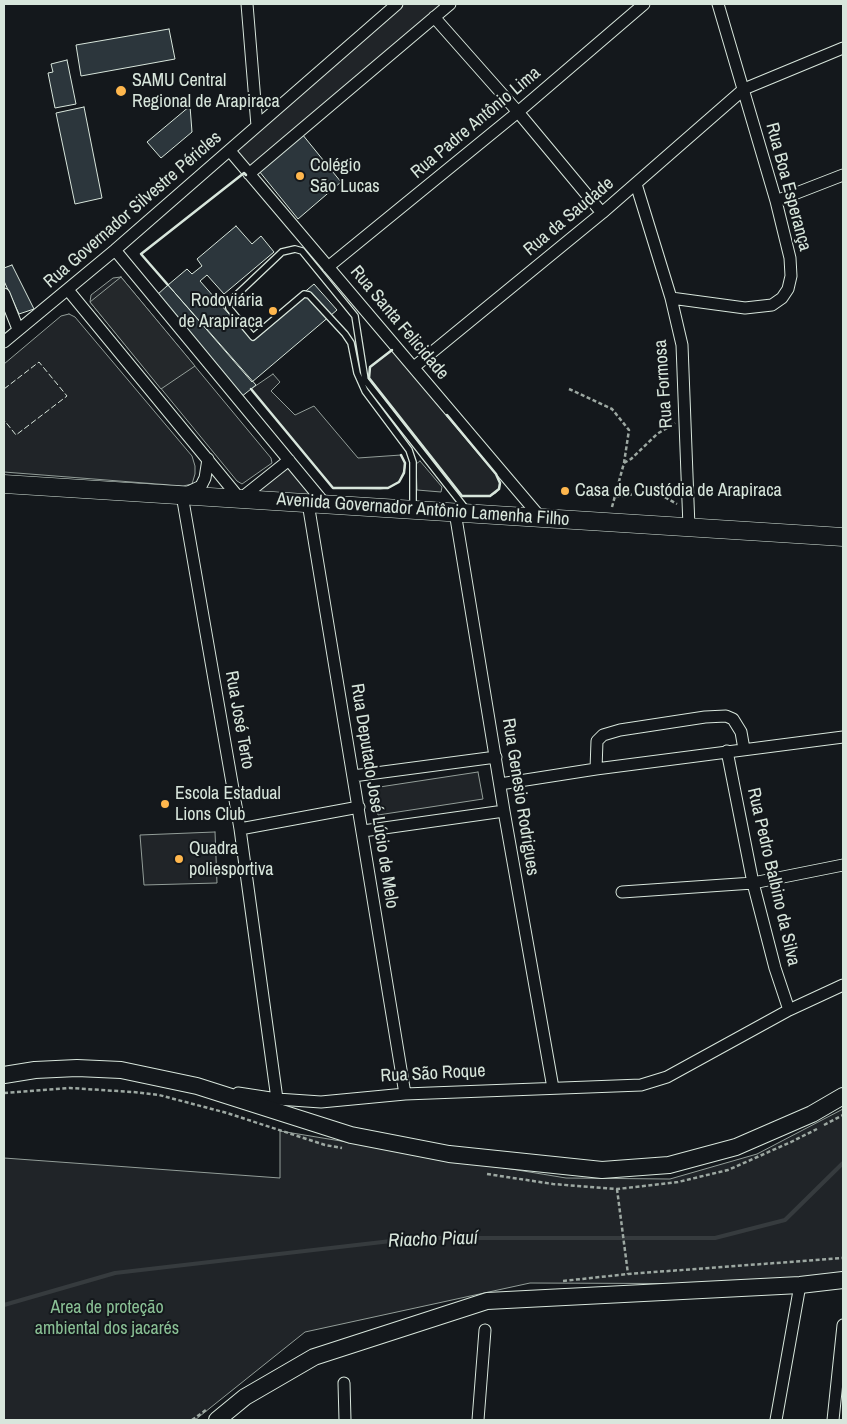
<!DOCTYPE html>
<html>
<head>
<meta charset="utf-8">
<style>
	body { margin:0 }
	#map { position:relative; width:847px; height:1424px; overflow:hidden; background:#14181c; font-family:"Archivo Narrow",sans-serif }
	canvas { display:block }
	.frame { position:absolute; inset:0; border:5px solid #d8e6dc; pointer-events:none }
</style>
</head>
<body>
<div id="map">
<canvas width="847" height="1424"></canvas>
<div class="frame"></div>
</div>
<script>
const g = document.querySelector('canvas').getContext('2d');
g.lineJoin = 'round';
function paint(path, color) { g.fillStyle = color; g.fill(path, 'evenodd'); }
const poly = rows => new Path2D(rows.map(r => 'M' + r).join(''));
function stroke(path, color, width, dash) { g.strokeStyle = color; g.lineWidth = width; g.lineCap = dash ? 'butt' : 'round'; g.setLineDash(dash || []); g.stroke(path); }
function label(font, color, halo, rows, align = 'center') {
  g.font = font + ' "Archivo Narrow",sans-serif'; g.lineWidth = 4; g.setLineDash([]); g.textBaseline = 'middle'; g.strokeStyle = halo; g.fillStyle = color; for (const [text, x, y, turn = 0] of rows) {
    g.save(); g.translate(x, y); g.rotate((+turn || 0) * Math.PI / 180); g.textAlign = isNaN(turn) ? turn : align; if (halo) g.strokeText(text, 0, 0); g.fillText(text, 0, 0); g.restore();
  }
}
const green = poly([
	[397,4,450,4,249,174,230,151,397,4],
	[121,277,271,458,272,463,242,484,237,481,90,302,91,295,113,278,121,277],
	[69,314,75,317,192,456,195,466,195,474,192,484,183,486,4,472,4,364,61,316,69,314],
	[392,350,496,474,500,483,499,489,496,493,490,496,462,496,369,378,370,367,392,350],
	[273,374,280,382,271,391,295,415,314,406,358,458,401,455,405,463,405,468,399,482,388,488,380,489,333,488,251,389,273,374],
	[289,460,325,504,240,499,289,460],
	[420,461,442,487,441,492,417,490,416,464,420,461],
	[478,772,483,799,378,815,373,788,478,772],
	[215,832,217,883,144,885,140,835,215,832],
	[843,1109,843,1282,784,1284,530,1283,305,1332,195,1420,4,1420,4,1158,280,1178,280,1131,566,1178,670,1179,757,1154,843,1109]
]);
paint(green, '#202428');
stroke(green, '#939e99', 1);
const parking = poly([
	[121,277,195,366,161,389,90,302,121,277]
]);
paint(parking, '#24282b');
stroke(parking, '#939e99', 1);
stroke(poly([
	[4,1305,115,1273,417,1238,715,1238,785,1220,843,1163]
]), '#363b3e', 4);
const building = poly([
	[169,29,175,59,81,76,76,45,169,29],
	[67,60,76,104,55,108,48,73,53,72,51,64,67,60],
	[190,106,192,132,161,158,147,142,190,106],
	[84,107,102,198,75,204,56,113,84,107],
	[302,134,341,182,298,219,259,171,302,134],
	[236,226,252,244,261,236,274,252,224,294,207,275,200,281,250,338,314,284,337,310,252,382,168,285,187,269,192,274,202,266,197,259,236,226],
	[12,265,34,309,19,314,4,281,4,268,12,265],
	[168,285,256,385,241,397,157,295,168,285]
]);
paint(building, '#2c363c');
stroke(building, '#d8e6dc', 1);
const service = poly([
	[413,508,413,462,409,450,365,391,357,373,351,343,345,334,309,295,304,294,253,337,229,308,228,303,282,252,295,249,302,251,355,316,365,380,466,509]
]);
const minor = poly([
	[247,4,257,126],
	[434,17,518,112,602,213],
	[230,151,541,518],
	[249,174,450,4],
	[636,184,671,298,682,345,689,527],
	[776,201,843,175],
	[115,250,325,504],
	[328,267,518,112,644,4],
	[68,290,240,499,289,460],
	[4,294,18,329],
	[671,298,745,308,772,305,782,298,788,289,791,276,790,258,776,201,718,4],
	[4,342,115,250,397,4],
	[414,367,602,213,744,89,843,48],
	[208,459,205,478,201,486,182,495,240,829,277,1099],
	[308,503,405,1094],
	[455,512,504,811,553,1088],
	[727,751,753,883,775,968,789,1010],
	[596,769,597,741,603,735,620,730,705,717,726,716,733,719,741,732,744,749],
	[353,776,496,757],
	[500,784,596,769,843,737],
	[240,829,359,807],
	[363,831,504,811],
	[622,892,753,883,843,865],
	[238,1093,277,1099,321,1102,405,1094,641,1085,667,1077,789,1010,843,985],
	[344,1383,345,1420],
	[478,1420,485,1330],
	[776,1420,800,1285],
	[833,1420,843,1325]
]);
const secondary = poly([
	[4,1075,35,1070,77,1068,121,1070,197,1086,351,1135,449,1154,602,1170,669,1165,736,1147,812,1114,843,1096],
	[217,1420,245,1397,314,1357,487,1301,800,1285,843,1280]
]);
const primary = poly([
	[4,484,843,537]
]);
stroke(service, '#d8e6dc', 8);
stroke(minor, '#d8e6dc', 13);
stroke(secondary, '#d8e6dc', 18);
stroke(primary, '#d8e6dc', 19);
stroke(poly([
	[569,389,612,409,629,430,624,463,612,507],
	[624,463,631,459,657,434,675,423],
	[615,497,654,491,677,504],
	[4,1093,70,1088,133,1092,159,1095,227,1113,325,1145,342,1148],
	[824,1125,843,1115],
	[487,1174,553,1184,617,1189,678,1182,728,1170,791,1142,817,1129],
	[617,1189,628,1274],
	[563,1281,628,1274,843,1258],
	[192,1420,206,1410]
]), '#9da8a2', 2.5, [4, 2.5]);
stroke(service, '#14181c', 5.5);
stroke(minor, '#14181c', 11);
stroke(secondary, '#14181c', 16);
stroke(primary, '#14181c', 18);
stroke(poly([
	[4,389,39,362,67,396,16,435,4,420]
]), '#d8e6dc', 1, [6, 2.5]);
stroke(poly([
	[168,285,141,254,244,173,246,175],
	[392,350,370,367,369,378,462,496,490,496,499,489,500,483,496,474,447,415],
	[251,389,333,488,388,488,399,482,404,473,405,463,401,455]
]), '#d8e6dc', 2.5);
for (const [x, y, r, color] of [
	[121,91,6,"#ffb74d"],
	[300,176,5,"#ffb74d"],
	[273,311,5,"#ffb74d"],
	[565,491,5,"#ffb74d"],
	[165,804,5,"#ffb74d"],
	[179,859,5,"#ffb74d"]
]) { const dot = new Path2D(); dot.arc(x, y, r, 0, 2 * Math.PI); g.fillStyle = color; g.fill(dot); stroke(dot, '#14181c', 2); }
label('18px', '#d8e6dc', '#14181c', [
	["SAMU Central",132,81],
	["Regional de Arapiraca",132,102],
	["Colégio",310,166],
	["São Lucas",310,187],
	["Rodoviária",263,301,"right"],
	["de Arapiraca",263,322,"right"],
	["Casa de Custódia de Arapiraca",575,491],
	["Escola Estadual",175,794],
	["Lions Club",175,815],
	["Quadra",189,849],
	["poliesportiva",189,870]
], 'left');
label('18px', '#d8e6dc', '#14181c', [
	["Rua Padre Antônio Lima",476,123,-40],
	["Rua Boa Esperança",788,187,75],
	["Rua Governador Silvestre Péricles",133,210,-41],
	["Rua da Saudade",569,217,-40],
	["Rua Santa Felicidade",399,323,50],
	["Rua Formosa",664,384,-94],
	["Avenida Governador Antônio Lamenha Filho",423,510,4],
	["Rua José Terto",239,720,80],
	["Rua Deputado José Lúcio de Melo",374,796,81],
	["Rua Genesio Rodrigues",520,797,81],
	["Rua Pedro Balbino da Silva",773,877,77],
	["Rua São Roque",433,1074,-3]
]);
label('18px', '#8ac095', '#14181c', [
	["Area de proteção",107,1308],
	["ambiental dos jacarés",107,1329]
]);
label('italic 19px', '#d8e6dc', '#14181c', [
	["Riacho Piauí",433,1240,-2]
]);
</script>
</body>
</html>
